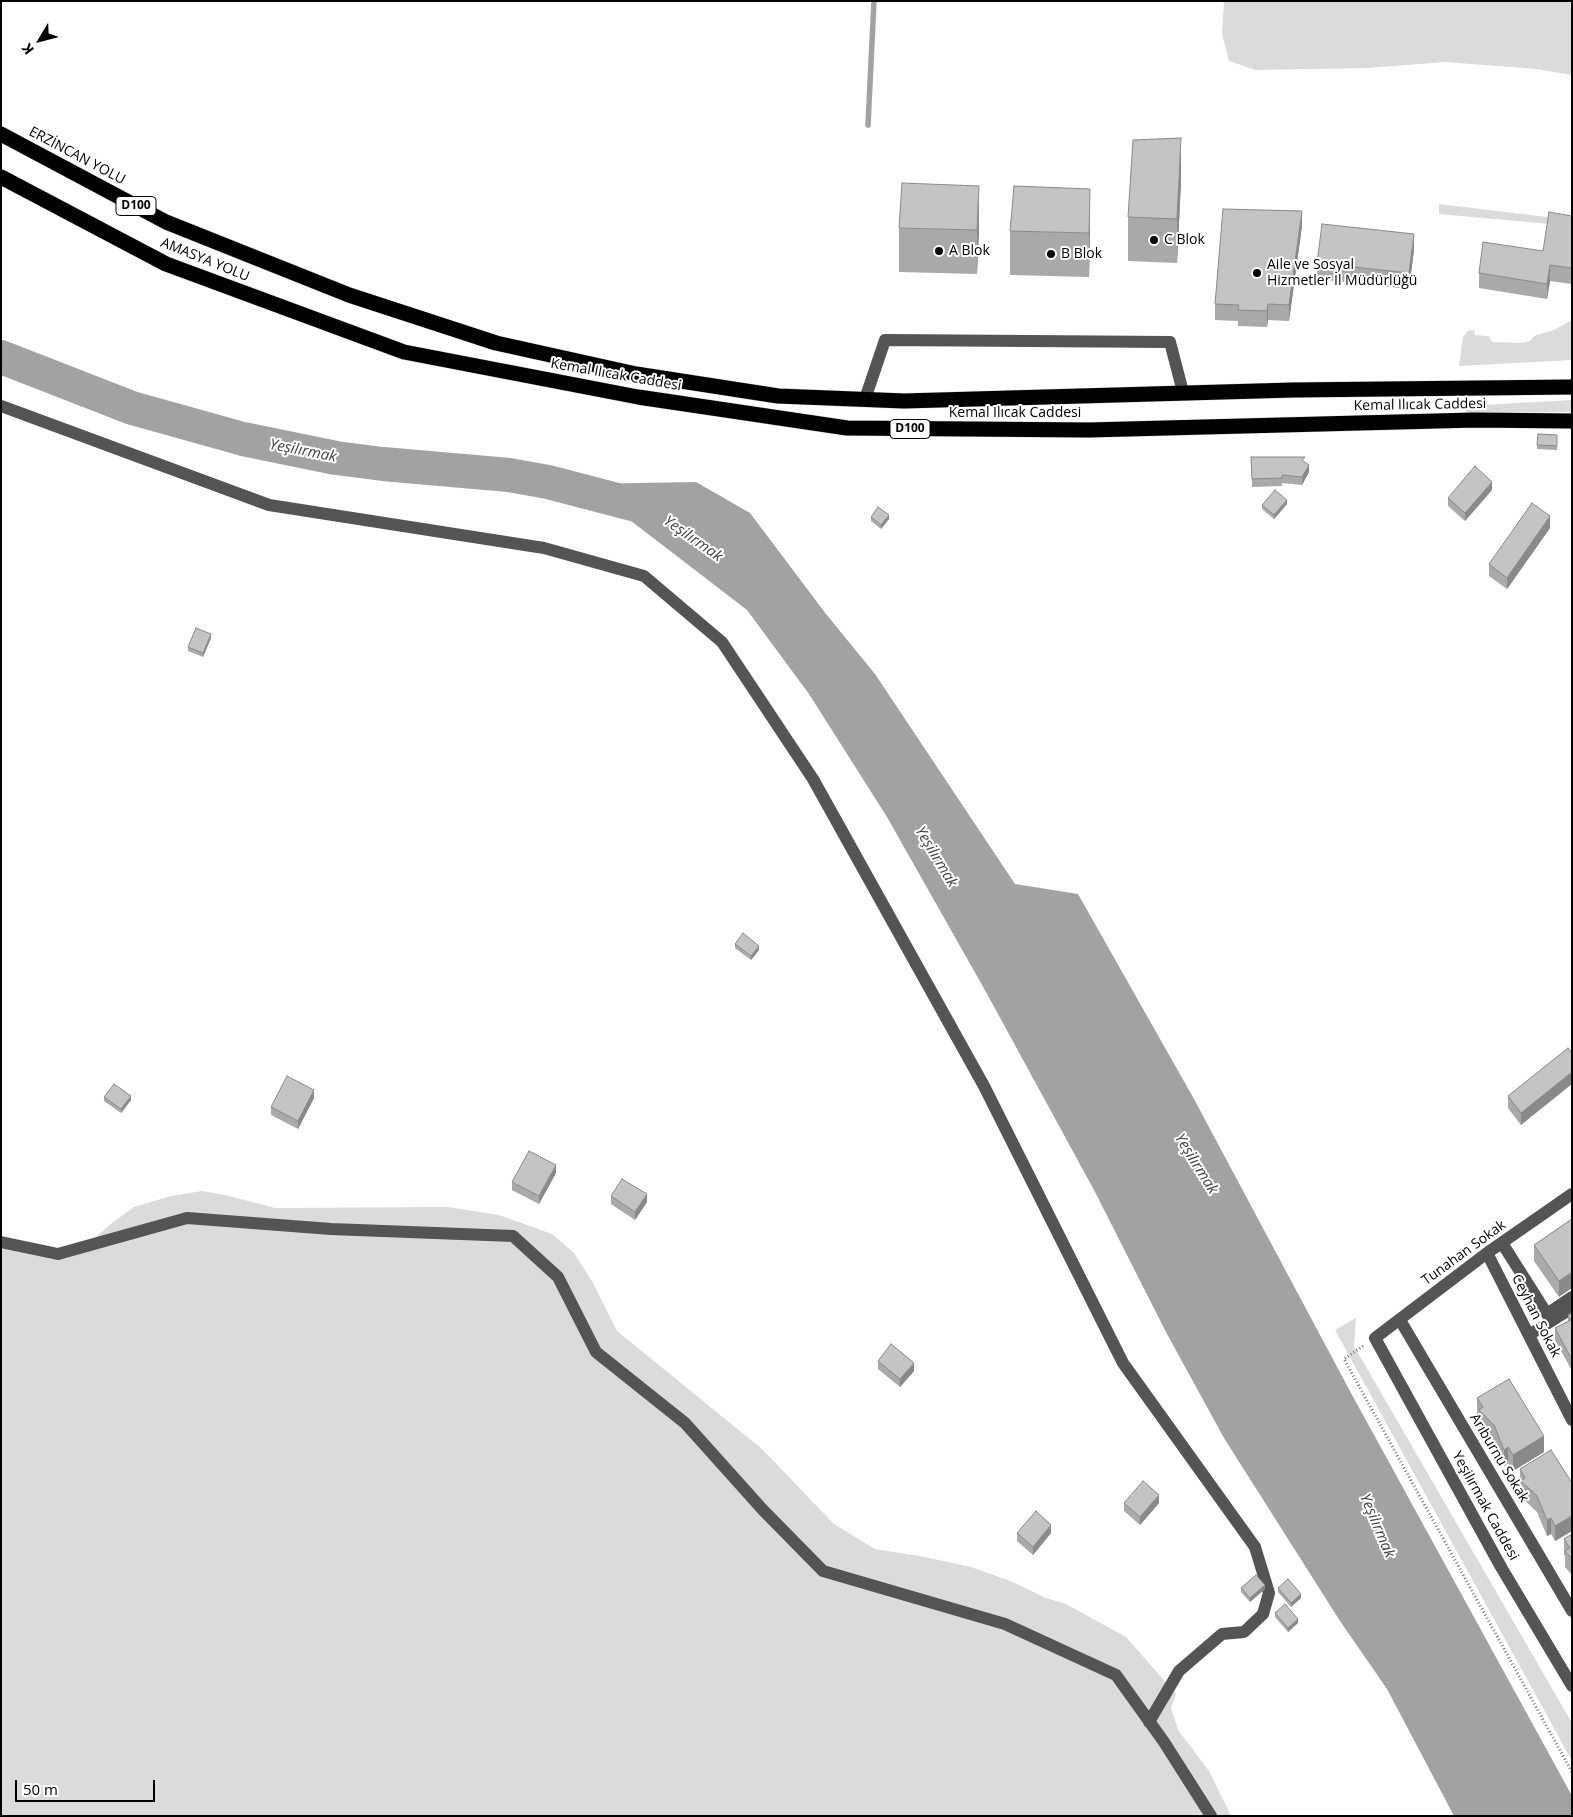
<!DOCTYPE html>
<html>
<head>
<meta charset="utf-8">
<style>
	body { margin:0 }
	#map { position:relative; width:1573px; height:1817px; overflow:hidden; background:#fff; font-family:"Open Sans",sans-serif }
	canvas { display:block }
	.frame { position:absolute; inset:0; border:2px solid #000; pointer-events:none }
	.north { position:absolute; left:15px; top:15px; width:50px; height:50px; -webkit-text-stroke:4px #fff; paint-order:stroke; rotate:233deg; font-size:14px; font-weight:700; line-height:20px; text-align:center; color:#000 }
	.north::after { content:''; display:block; margin:auto; width:18px; height:22px; background:#000; clip-path:polygon(50% 0,100% 100%,50% 72%,0 100%) }
	.scale { position:absolute; left:15px; top:1780px; width:140px; height:22px; box-sizing:border-box; border:2px solid #000; border-top:0; padding-left:6px; font-size:15px; line-height:18px; white-space:nowrap; color:#000; -webkit-text-stroke:4px #fff; paint-order:stroke }
</style>
</head>
<body>
<div id="map">
<canvas width="1573" height="1817"></canvas>
<div class="frame"></div>
<div class="north">K</div>
<div class="scale">50 m</div>
</div>
<script>
const g = document.querySelector('canvas').getContext('2d');
g.lineJoin = 'round';
function paint(path, color) { g.fillStyle = color; g.fill(path, 'evenodd'); }
const poly = rows => new Path2D(rows.map(r => 'M' + r).join(''));
function stroke(path, color, width, dash) { g.strokeStyle = color; g.lineWidth = width; g.lineCap = dash ? 'butt' : 'round'; g.setLineDash(dash || []); g.stroke(path); }
function label(font, color, halo, rows, align = 'center') {
  g.font = font + ' "Open Sans",sans-serif'; g.lineWidth = 4; g.setLineDash([]); g.textBaseline = 'middle'; g.strokeStyle = halo; g.fillStyle = color; for (const [text, x, y, turn = 0] of rows) {
    g.save(); g.translate(x, y); g.rotate((+turn || 0) * Math.PI / 180); g.textAlign = isNaN(turn) ? turn : align; if (halo) g.strokeText(text, 0, 0); g.fillText(text, 0, 0); g.restore();
  }
}
paint(poly([
	[1224,1,1572,1,1572,75,1536,69,1445,62,1367,68,1255,70,1229,61,1222,34],
	[1439,204,1572,220,1572,226,1439,214],
	[1572,320,1572,360,1459,366,1463,337,1468,331,1474,330,1475,335,1489,336,1492,342,1521,343,1530,341,1534,336,1554,330],
	[1572,400,1572,412,1466,413,1465,406],
	[202,1191,225,1195,275,1208,448,1207,499,1215,552,1234,574,1253,593,1283,617,1331,762,1449,834,1524,875,1549,925,1557,971,1567,1013,1582,1046,1598,1066,1604,1126,1637,1176,1694,1171,1708,1178,1730,1209,1771,1231,1816,1,1816,1,1242,31,1251,84,1247,112,1223,134,1207,171,1196],
	[1356,1318,1354,1346,1572,1723,1572,1761,1335,1330]
]), '#dbdbdb');
paint(poly([
	[696,482,750,513,826,614,875,674,1015,884,1078,894,1194,1099,1351,1393,1554,1763,1572,1796,1572,1816,1454,1816,1387,1689,1340,1621,1224,1438,1167,1334,1094,1190,986,992,887,817,809,694,747,610,583,484]
]), '#a2a2a2');
stroke(poly([
	[868,125,874,1]
]), '#a2a2a2', 5.5);
stroke(poly([
	[1,357,132,408,243,439,336,458,383,464,509,475,548,482,640,506]
]), '#a2a2a2', 34);
const highway = poly([
	[1,134,166,222,349,295,496,343,636,374,778,396,904,401,1293,390,1572,387],
	[1,177,166,264,404,352,638,397,847,428,1089,430,1475,420,1572,421]
]);
stroke(highway, '#dbdbdb', 16);
stroke(poly([
	[1363,1346,1344,1359,1572,1772]
]), '#767676', 3, [1, 2.5]);
stroke(poly([
	[865,399,885,340,1170,342,1183,392],
	[1,406,269,505,544,548,644,576,722,642,813,779,984,1086,1123,1363,1255,1547,1269,1593,1263,1614,1244,1632,1222,1634,1179,1671,1149,1722],
	[1572,1194,1487,1253,1375,1338,1501,1567,1572,1686],
	[1,1242,58,1254,187,1218,331,1229,513,1236,558,1277,596,1352,685,1423,763,1510,823,1571,1005,1624,1116,1675,1164,1742,1211,1816],
	[1502,1243,1547,1314,1572,1297],
	[1487,1253,1572,1420],
	[1400,1320,1572,1611],
	[1529,1335,1572,1308]
]), '#545454', 12);
stroke(highway, '#000', 15);
paint(poly([
	[1181,182,1177,263,1128,261,1128,217],
	[1572,216,1572,284,1550,281,1547,299,1479,288,1479,273,1543,251],
	[1302,226,1289,321,1268,320,1267,327,1238,326,1238,321,1215,320,1215,304],
	[899,228,979,230,977,274,899,272],
	[1010,231,1090,233,1089,277,1010,275],
	[1414,250,1409,289,1317,279,1317,263],
	[1538,434,1557,435,1557,450,1537,449],
	[1251,457,1305,462,1309,472,1302,485,1282,483,1282,486,1252,487],
	[1492,490,1465,521,1448,506,1448,498],
	[1287,504,1274,519,1262,509,1262,505],
	[871,517,889,519,881,529,871,521],
	[1550,528,1507,589,1489,576,1489,564],
	[211,638,203,657,188,651,188,647],
	[735,944,759,950,751,960,735,948],
	[1572,1053,1521,1125,1508,1108,1508,1096],
	[104,1097,131,1100,121,1113,104,1101],
	[314,1098,298,1129,271,1115,271,1107],
	[556,1173,539,1204,512,1190,512,1182],
	[611,1196,647,1202,635,1220,611,1204],
	[1572,1219,1559,1297,1534,1261,1534,1245],
	[1572,1313,1571,1369,1555,1340,1555,1328,1568,1321,1568,1315],
	[878,1361,914,1371,900,1387,878,1369],
	[1477,1398,1544,1452,1513,1471,1508,1463,1504,1466,1494,1441,1479,1426,1479,1416,1477,1414],
	[1520,1469,1572,1483,1572,1531,1555,1541,1551,1534,1547,1536,1537,1512,1521,1497,1521,1487,1520,1485],
	[1124,1503,1159,1503,1140,1525,1124,1511],
	[1017,1533,1051,1533,1033,1555,1017,1541],
	[1572,1534,1572,1575,1565,1567,1565,1556,1564,1555,1564,1539],
	[1241,1588,1265,1589,1250,1602,1241,1592],
	[1278,1588,1301,1598,1291,1607,1278,1592],
	[1275,1613,1298,1623,1288,1632,1275,1617]
]), '#a9a9a9');
paint(poly([
	[1181,138,1181,182,1177,263,1177,219],
	[979,186,979,230,977,274,977,230],
	[1090,189,1090,233,1089,277,1089,233],
	[1302,211,1302,226,1289,321,1289,305],
	[1414,234,1414,250,1409,289,1409,273],
	[1550,265,1550,281,1547,299,1547,284],
	[1268,304,1268,320,1267,327,1267,311],
	[1309,465,1309,472,1302,485,1302,477],
	[1492,482,1492,490,1465,521,1465,513],
	[1287,500,1287,504,1274,519,1274,515],
	[889,515,889,519,881,529,881,525],
	[1550,516,1550,528,1507,589,1507,578],
	[211,634,211,638,203,657,203,653],
	[759,946,759,950,751,960,751,956],
	[1572,1072,1572,1084,1521,1125,1521,1113],
	[314,1090,314,1098,298,1129,298,1121],
	[131,1096,131,1100,121,1113,121,1109],
	[556,1165,556,1173,539,1204,539,1196],
	[647,1194,647,1202,635,1220,635,1212],
	[1572,1272,1572,1288,1559,1297,1559,1281],
	[1572,1357,1572,1369,1571,1369,1571,1358],
	[914,1363,914,1371,900,1387,900,1379],
	[1544,1436,1544,1452,1513,1471,1513,1455],
	[1508,1447,1508,1463,1504,1466,1504,1450],
	[1159,1495,1159,1503,1140,1525,1140,1517],
	[1572,1516,1572,1531,1555,1541,1555,1526],
	[1551,1518,1551,1534,1547,1536,1547,1520],
	[1051,1525,1051,1533,1033,1555,1033,1547],
	[1265,1585,1265,1589,1250,1602,1250,1598],
	[1301,1594,1301,1598,1291,1607,1291,1603],
	[1298,1619,1298,1623,1288,1632,1288,1628]
]), '#898989');
const building = poly([
	[1181,138,1177,219,1128,217,1133,140,1181,138],
	[902,183,979,186,977,230,899,228,902,183],
	[1014,186,1090,189,1089,233,1010,231,1014,186],
	[1223,209,1302,211,1289,305,1268,304,1267,311,1238,310,1239,305,1215,304,1223,209],
	[1549,212,1572,216,1572,268,1550,265,1547,284,1479,273,1483,242,1543,251,1549,212],
	[1322,224,1414,234,1409,273,1317,263,1322,224],
	[1538,434,1557,435,1557,446,1537,445,1538,434],
	[1251,457,1305,457,1302,460,1309,465,1302,477,1282,475,1282,478,1252,479,1251,457],
	[1475,466,1492,482,1465,513,1448,498,1475,466],
	[1275,490,1287,500,1274,515,1262,505,1275,490],
	[1532,503,1550,516,1507,578,1489,564,1532,503],
	[878,507,889,515,881,525,871,517,878,507],
	[196,628,211,634,203,653,188,647,196,628],
	[743,933,759,946,751,956,735,944,743,933],
	[1568,1048,1572,1053,1572,1072,1521,1113,1508,1096,1568,1048],
	[287,1076,314,1090,298,1121,271,1107,287,1076],
	[114,1084,131,1096,121,1109,104,1097,114,1084],
	[529,1151,556,1165,539,1196,512,1182,529,1151],
	[622,1179,647,1194,635,1212,611,1196,622,1179],
	[1572,1219,1572,1272,1559,1281,1534,1245,1572,1219],
	[1572,1313,1572,1357,1571,1358,1555,1328,1571,1320,1568,1315,1572,1313],
	[891,1344,914,1363,900,1379,878,1361,891,1344],
	[1509,1379,1544,1436,1513,1455,1508,1447,1504,1450,1494,1425,1479,1410,1483,1407,1477,1398,1509,1379],
	[1551,1450,1572,1483,1572,1516,1555,1526,1551,1518,1547,1520,1537,1496,1521,1481,1525,1478,1520,1469,1551,1450],
	[1143,1481,1159,1495,1140,1517,1124,1503,1143,1481],
	[1036,1511,1051,1525,1033,1547,1017,1533,1036,1511],
	[1572,1534,1572,1559,1565,1551,1570,1548,1564,1539,1572,1534],
	[1256,1575,1265,1585,1250,1598,1241,1588,1256,1575],
	[1288,1579,1301,1594,1291,1603,1278,1588,1288,1579],
	[1285,1604,1298,1619,1288,1628,1275,1613,1285,1604]
]);
paint(building, '#c4c4c4');
stroke(building, '#898989', 1);
for (const [x, y, r, color] of [
	[1154,240,5,"#000"],
	[939,251,5,"#000"],
	[1051,254,5,"#000"],
	[1257,273,5,"#000"]
]) { const dot = new Path2D(); dot.arc(x, y, r, 0, 2 * Math.PI); g.fillStyle = color; g.fill(dot); stroke(dot, '#fff', 2); }
for (const [x, y, w] of [
	[136,206,40],
	[910,429,40]
]) { const box = new Path2D(); box.roundRect(x - w / 2, y - 9.5, w, 19, 4); g.fillStyle = '#fff'; g.fill(box); stroke(box, '#000', 1); }
label('bold 12px', '#000', null, [
	["D100",136,206],
	["D100",910,429]
]);
label('14px', '#000', '#fff', [
	["ERZİNCAN YOLU",77,156,28],
	["AMASYA YOLU",205,260,22],
	["Kemal Ilıcak Caddesi",616,375,10],
	["Kemal Ilıcak Caddesi",1420,405,-1],
	["Kemal Ilıcak Caddesi",1015,413],
	["Tunahan Sokak",1464,1253,-36],
	["Ceyhan Sokak",1536,1316,63],
	["Arıburnu Sokak",1499,1458,59],
	["Yeşilırmak Caddesi",1485,1506,61]
]);
label('14px', '#000', '#fff', [
	["C Blok",1164,240],
	["A Blok",949,251],
	["B Blok",1061,254],
	["Aile ve Sosyal",1267,265],
	["Hizmetler İl Müdürlüğü",1267,281]
], 'left');
label('italic 15px', '#434343', '#fff', [
	["Yeşilırmak",303,451,11],
	["Yeşilırmak",693,539,35],
	["Yeşilırmak",936,857,59],
	["Yeşilırmak",1196,1164,58],
	["Yeşilırmak",1377,1526,67]
]);
</script>
</body>
</html>
